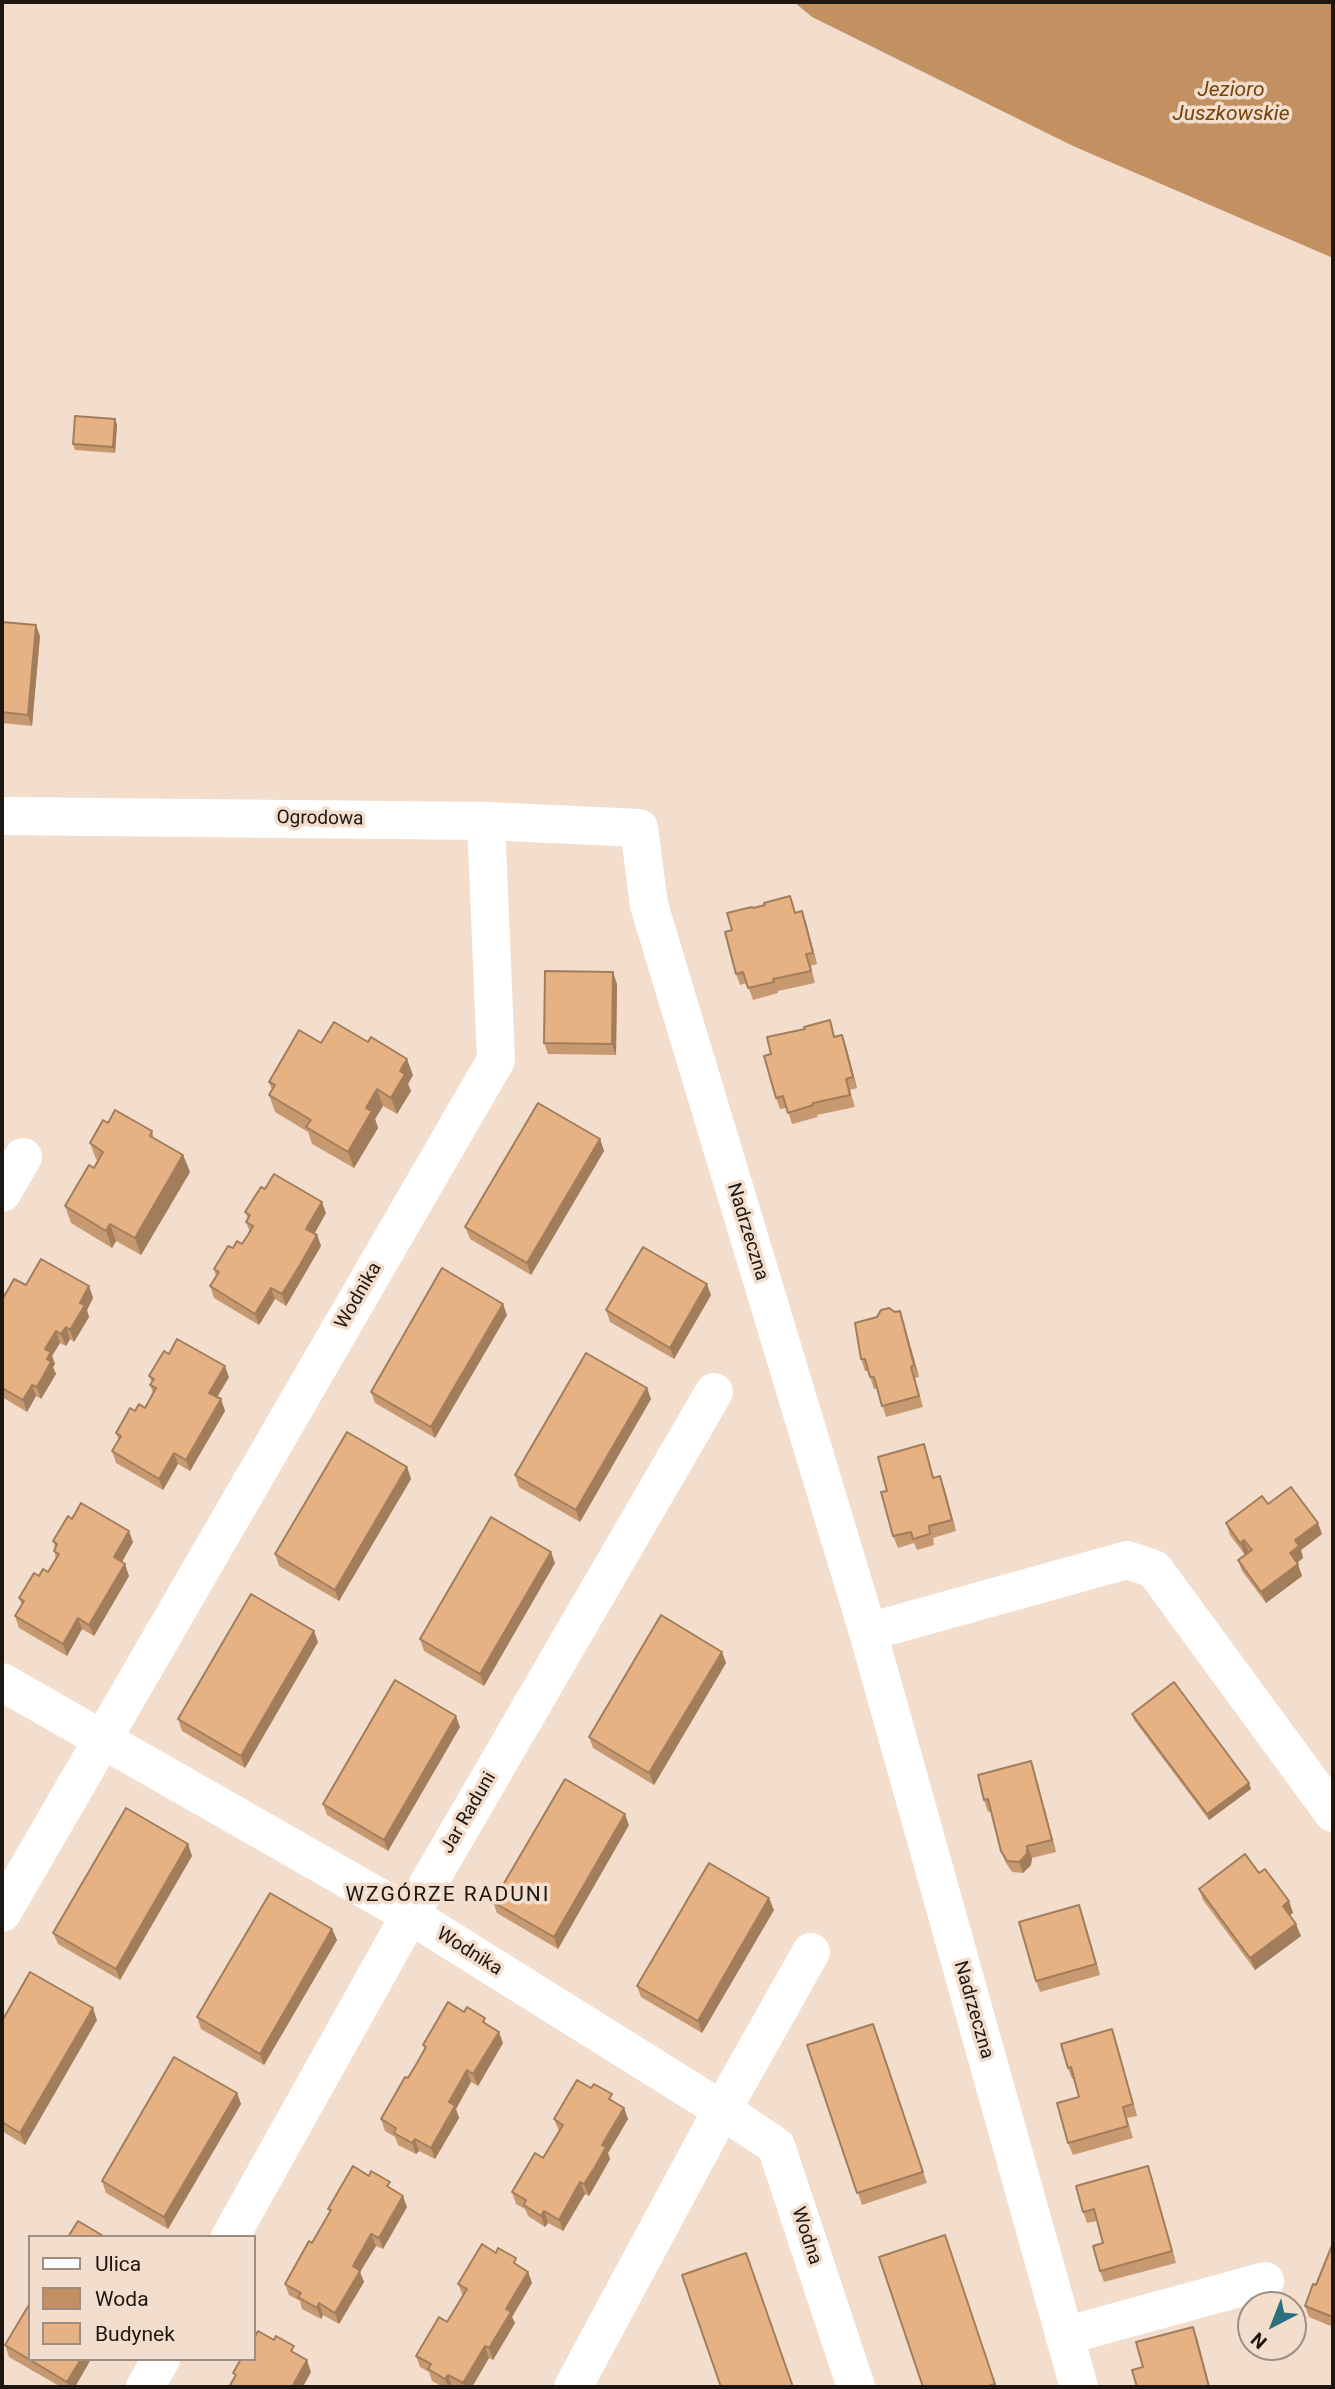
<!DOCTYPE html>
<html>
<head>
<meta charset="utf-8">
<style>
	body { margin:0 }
	#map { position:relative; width:1335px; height:2389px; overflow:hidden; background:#f3decd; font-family:Roboto,sans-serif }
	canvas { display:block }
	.frame { position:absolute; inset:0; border:4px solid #1e1711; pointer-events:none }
	.legend { position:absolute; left:28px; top:2235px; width:228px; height:126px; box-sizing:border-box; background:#f3decd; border:2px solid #9e8e82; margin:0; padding:9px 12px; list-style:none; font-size:21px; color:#1e1711 }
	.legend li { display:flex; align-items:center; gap:14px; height:35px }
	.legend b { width:35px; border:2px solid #9e8e82 }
	.north { position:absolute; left:1237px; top:2291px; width:70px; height:70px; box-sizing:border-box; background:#f3decd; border:2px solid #9e8e82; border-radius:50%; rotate:222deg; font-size:19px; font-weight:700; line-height:28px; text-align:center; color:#1e1711 }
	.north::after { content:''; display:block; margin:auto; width:24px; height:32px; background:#2a707e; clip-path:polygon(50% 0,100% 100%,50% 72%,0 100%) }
</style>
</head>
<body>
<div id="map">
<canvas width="1335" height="2389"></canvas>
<div class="frame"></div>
<ul class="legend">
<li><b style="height:9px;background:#fff"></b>Ulica</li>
<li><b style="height:19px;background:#c39062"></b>Woda</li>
<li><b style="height:19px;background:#e7b283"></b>Budynek</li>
</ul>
<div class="north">N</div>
</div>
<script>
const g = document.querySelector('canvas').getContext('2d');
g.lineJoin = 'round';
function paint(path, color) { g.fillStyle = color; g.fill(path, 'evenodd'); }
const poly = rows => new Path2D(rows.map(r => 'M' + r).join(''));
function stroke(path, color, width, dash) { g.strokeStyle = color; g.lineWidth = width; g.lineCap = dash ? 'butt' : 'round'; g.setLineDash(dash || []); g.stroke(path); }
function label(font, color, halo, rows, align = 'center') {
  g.font = font + ' Roboto,sans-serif'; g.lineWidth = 7; g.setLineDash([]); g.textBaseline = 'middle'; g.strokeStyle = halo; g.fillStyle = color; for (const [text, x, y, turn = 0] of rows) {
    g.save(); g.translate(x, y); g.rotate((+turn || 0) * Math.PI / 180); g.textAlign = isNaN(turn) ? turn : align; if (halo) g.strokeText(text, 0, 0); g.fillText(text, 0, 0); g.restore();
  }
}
paint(poly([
	[794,2,1333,2,1333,258,1073,146,812,17]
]), '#c39062');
stroke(poly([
	[2,816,486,821,639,828,649,905,868,1632,1079,2387],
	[2,1193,23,1157],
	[868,1632,1127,1560,1154,1569,1333,1813],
	[2,1682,410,1915,722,2110,776,2146,856,2387],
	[2,1913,496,1060,486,821],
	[230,2237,410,1915,714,1392],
	[1064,2336,1265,2281],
	[145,2387,161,2359],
	[573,2387,722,2110,811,1952]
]), '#fff', 38);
paint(poly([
	[115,419,117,425,115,453,75,450,73,444],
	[2,622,40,636,32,726,2,723],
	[753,908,795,913,802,911,817,964,811,966,815,983,778,991,778,993,753,1000,747,983,740,985,736,974,732,930],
	[617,984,616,1055,548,1054,544,1043],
	[835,1036,846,1046,857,1088,850,1090,855,1107,817,1115,818,1117,792,1124,787,1108,780,1109,776,1098],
	[321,1043,413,1075,408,1084,411,1091,397,1114,383,1106,375,1119,378,1128,354,1168,312,1144,308,1132,275,1112,269,1095,272,1090,269,1082],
	[108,1123,152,1131,154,1139,183,1155,190,1172,141,1255,116,1241,112,1248,71,1223,65,1206,98,1161,96,1159,90,1143],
	[600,1139,604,1151,531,1275,470,1239,465,1227],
	[265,1189,326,1213,314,1233,317,1235,321,1246,286,1306,275,1299,259,1325,214,1298,210,1286,216,1276,214,1269,233,1248,242,1244,250,1232,246,1222,248,1219,245,1212],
	[26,1285,89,1286,93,1298,87,1310,89,1317,74,1342,70,1339,66,1346,60,1343,52,1356,55,1364,53,1367,56,1374,41,1399,36,1396,27,1412,2,1397,2,1300],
	[711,1295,674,1359,610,1322,606,1310],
	[900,1311,919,1377,915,1378,923,1407,886,1417,877,1388,874,1389,868,1371,865,1371,861,1359,895,1312],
	[507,1315,435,1438,375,1403,371,1392],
	[169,1354,229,1377,217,1397,221,1399,225,1411,190,1471,178,1464,163,1490,116,1463,112,1451,119,1440,116,1433,135,1411,145,1408,153,1393,150,1385,152,1383,149,1376],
	[647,1388,651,1399,580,1522,519,1487,515,1475],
	[928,1456,934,1478,944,1487,956,1531,933,1538,934,1545,917,1550,914,1543,898,1548,893,1536,887,1491],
	[407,1467,411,1479,339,1601,279,1566,275,1554],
	[1268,1504,1318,1523,1322,1534,1301,1550,1303,1558,1297,1563,1302,1576,1266,1603,1242,1571,1238,1560,1245,1555,1230,1535,1226,1523],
	[72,1519,133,1542,122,1562,129,1576,94,1636,82,1629,67,1656,19,1628,15,1616,22,1605,19,1598,39,1576,48,1572,56,1558,54,1551,55,1547,53,1541],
	[555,1563,484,1686,424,1651,420,1639],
	[318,1642,245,1768,182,1731,178,1719],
	[722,1652,726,1663,654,1785,593,1748,589,1737],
	[1132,1714,1249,1783,1251,1789,1209,1820,1134,1720],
	[460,1727,388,1851,327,1815,323,1804],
	[1031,1761,1035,1773,1056,1852,1032,1858,1031,1865,1023,1873,1012,1872,1006,1863,1001,1851,991,1811,988,1812,984,1800],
	[629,1825,558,1949,497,1913,493,1902],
	[188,1844,192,1856,120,1980,58,1944,53,1933],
	[1259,1873,1289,1901,1293,1913,1290,1915,1301,1936,1255,1970,1203,1900,1199,1889],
	[1079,1905,1100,1975,1040,1992,1036,1981],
	[774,1910,702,2033,641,1997,637,1986],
	[332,1929,337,1940,264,2065,201,2029,197,2017],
	[97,2020,25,2145,2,2131,2,2021],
	[873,2024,927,2183,862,2205,807,2045],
	[488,2026,503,2043,478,2086,471,2082,462,2097,456,2109,459,2118,435,2159,419,2151,416,2154,398,2145,395,2137,385,2131,381,2119,417,2063,425,2049,423,2045],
	[1112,2029,1137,2116,1127,2118,1133,2138,1073,2155,1068,2143,1079,2097,1074,2079,1072,2079,1068,2068],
	[237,2093,241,2104,168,2229,106,2193,102,2181],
	[615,2102,624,2108,628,2119,608,2153,610,2159,599,2179,589,2196,585,2194,563,2231,548,2223,545,2227,528,2216,525,2209,516,2204,512,2192,543,2158,559,2131,554,2119],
	[1152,2178,1176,2263,1104,2282,1100,2271,1103,2243,1097,2221,1087,2223,1083,2212],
	[392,2190,407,2207,383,2249,376,2246,360,2272,364,2282,339,2324,323,2315,321,2319,302,2309,300,2301,289,2295,285,2284,312,2243,330,2212,328,2209],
	[1333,2243,1333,2327,1309,2317,1305,2306,1316,2285],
	[519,2266,528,2272,532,2283,512,2317,515,2323,493,2360,489,2358,472,2387,443,2387,432,2381,429,2372,420,2367,416,2356,447,2322,463,2296,458,2284],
	[5,2345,91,2359,75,2387,61,2387,9,2357]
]), '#c79971');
paint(poly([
	[115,419,117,425,115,453,113,447],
	[36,625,40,636,32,726,28,715],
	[802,911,806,922,817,964,813,953],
	[613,972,617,984,616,1055,612,1044],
	[842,1035,846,1046,857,1088,853,1077],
	[407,1059,413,1075,408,1084,411,1091,397,1114,391,1098,400,1071],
	[377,1089,383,1106,375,1119,378,1128,354,1168,348,1152,366,1108],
	[600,1139,604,1151,531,1275,527,1263],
	[183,1155,190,1172,141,1255,135,1238],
	[322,1202,326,1213,311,1240,306,1229],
	[110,1224,116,1241,112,1248,106,1231],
	[317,1235,321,1246,286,1306,282,1294],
	[707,1284,711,1295,674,1359,670,1348],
	[89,1286,93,1298,87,1310,89,1317,74,1342,70,1330,80,1303],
	[271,1288,275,1299,259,1325,255,1314],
	[503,1304,507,1315,435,1438,431,1427],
	[900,1311,904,1323,919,1377,914,1365],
	[66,1327,70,1339,66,1346,61,1334],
	[56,1331,60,1343,52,1356,55,1364,53,1367,56,1374,41,1399,37,1387,47,1359,45,1349],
	[225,1366,229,1377,213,1404,209,1393],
	[32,1385,36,1396,27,1412,23,1400],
	[647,1388,651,1399,580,1522,576,1510],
	[221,1399,225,1411,190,1471,186,1460],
	[174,1453,178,1464,163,1490,159,1479],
	[407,1467,411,1479,339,1601,335,1590],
	[940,1476,944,1487,956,1531,952,1520],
	[1318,1523,1322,1534,1301,1550,1303,1558,1294,1565,1290,1553,1295,1540],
	[129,1531,133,1542,118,1569,114,1557],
	[1244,1540,1249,1552,1245,1555,1240,1543],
	[551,1552,555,1563,484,1686,480,1674],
	[125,1564,129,1576,94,1636,89,1625],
	[1298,1564,1302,1576,1266,1603,1261,1592],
	[78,1618,82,1629,67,1656,63,1644],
	[314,1631,318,1642,245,1768,241,1756],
	[722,1652,726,1663,654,1785,649,1773],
	[456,1716,460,1727,388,1851,384,1840],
	[1031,1761,1035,1773,1056,1852,1052,1840],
	[1249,1783,1251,1789,1209,1820,1207,1814],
	[625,1814,629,1825,558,1949,554,1937],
	[188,1844,192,1856,120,1980,116,1969],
	[1027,1846,1032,1858,1031,1865,1023,1873,1019,1862],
	[769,1898,774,1910,702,2033,698,2021],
	[1289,1901,1293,1913,1287,1917,1283,1906],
	[1079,1905,1083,1916,1100,1975,1096,1964],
	[1296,1924,1301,1936,1255,1970,1250,1958],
	[332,1929,337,1940,264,2065,260,2054],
	[93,2008,97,2020,25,2145,20,2133],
	[1112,2029,1116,2041,1137,2116,1133,2104],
	[499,2032,503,2043,478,2086,473,2074],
	[467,2070,471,2082,456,2109,459,2118,435,2159,431,2148,449,2102],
	[237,2093,241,2104,168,2229,164,2217],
	[624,2108,628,2119,608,2153,610,2159,589,2196,584,2184,602,2145],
	[415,2139,419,2151,416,2154,412,2143],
	[1148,2166,1152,2178,1176,2263,1172,2251],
	[580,2182,585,2194,563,2231,559,2220],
	[403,2196,407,2207,383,2249,379,2238],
	[544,2211,548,2223,545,2227,541,2216],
	[371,2234,376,2246,360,2272,364,2282,339,2324,335,2313,353,2266],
	[528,2272,532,2283,512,2317,515,2323,493,2360,489,2348,506,2309],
	[319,2303,323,2315,321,2319,317,2308],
	[1193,2327,1197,2338,1210,2387,1209,2387],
	[485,2346,489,2358,472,2387,464,2387,463,2383],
	[81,2359,91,2359,75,2387,69,2387,67,2382],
	[307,2360,311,2372,303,2387,292,2387],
	[448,2375,452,2386,452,2387,448,2387,445,2379]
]), '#a27d5c');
const building = poly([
	[75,416,115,419,113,447,73,444,75,416],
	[2,622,36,625,28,715,2,712,2,622],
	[790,896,795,913,802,911,813,953,806,954,811,971,773,979,774,982,748,988,743,972,736,974,725,932,732,930,727,913,752,907,753,908,765,905,764,903,790,896],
	[545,971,613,972,612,1044,544,1043,545,971],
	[830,1020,834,1037,842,1035,853,1077,846,1079,850,1095,813,1103,813,1105,788,1113,783,1096,776,1098,764,1056,771,1054,767,1037,805,1029,804,1027,830,1020],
	[334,1022,368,1042,371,1037,407,1059,400,1071,405,1074,391,1098,377,1089,366,1108,372,1111,348,1152,306,1127,311,1120,269,1095,275,1085,269,1082,299,1030,321,1043,334,1022],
	[538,1103,600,1139,527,1263,465,1227,538,1103],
	[115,1110,152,1131,150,1136,183,1155,135,1238,110,1224,106,1231,65,1206,89,1165,94,1168,103,1152,90,1143,103,1120,108,1123,115,1110],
	[274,1174,322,1202,306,1229,317,1235,300,1265,282,1294,271,1288,255,1314,210,1286,219,1272,214,1269,228,1246,233,1248,237,1241,242,1244,248,1235,253,1226,246,1222,250,1215,245,1212,261,1187,265,1189,274,1174],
	[643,1247,707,1284,670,1348,606,1310,643,1247],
	[41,1259,89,1286,80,1303,85,1305,70,1330,66,1327,61,1334,56,1331,45,1349,51,1352,47,1359,51,1362,37,1387,32,1385,23,1400,2,1388,2,1300,14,1279,26,1285,41,1259],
	[442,1268,503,1304,431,1427,371,1392,442,1268],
	[889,1308,895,1312,900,1311,914,1365,911,1367,919,1396,882,1406,874,1377,870,1377,865,1359,861,1359,855,1323,877,1317,881,1310,889,1308],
	[177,1339,225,1366,209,1393,221,1399,186,1460,174,1453,159,1479,112,1451,121,1436,116,1433,130,1408,135,1411,139,1404,145,1408,156,1388,150,1385,154,1379,149,1376,164,1351,169,1354,177,1339],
	[586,1353,647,1388,576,1510,515,1475,586,1353],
	[347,1432,407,1467,335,1590,275,1554,347,1432],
	[924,1444,933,1478,940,1476,952,1520,929,1526,930,1534,913,1539,911,1532,893,1536,881,1492,887,1491,878,1457,924,1444],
	[1291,1487,1318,1523,1295,1540,1299,1546,1290,1553,1298,1564,1261,1592,1238,1560,1252,1550,1244,1540,1240,1543,1226,1523,1262,1496,1268,1504,1291,1487],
	[81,1503,129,1531,114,1557,125,1564,89,1625,78,1618,63,1644,15,1616,24,1601,19,1598,34,1573,39,1576,43,1569,48,1572,59,1554,54,1551,57,1544,53,1541,68,1516,72,1519,81,1503],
	[491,1517,551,1552,480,1674,420,1639,491,1517],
	[251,1594,314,1631,241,1756,178,1719,251,1594],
	[661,1615,722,1652,649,1773,589,1737,661,1615],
	[395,1680,456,1716,384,1840,323,1804,395,1680],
	[1174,1682,1249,1783,1207,1814,1132,1714,1174,1682],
	[1031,1761,1052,1840,1027,1846,1027,1854,1019,1862,1007,1861,1001,1851,988,1799,984,1800,978,1775,1031,1761],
	[565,1779,625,1814,554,1937,493,1902,565,1779],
	[126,1808,188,1844,116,1969,53,1933,126,1808],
	[1245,1854,1259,1873,1265,1869,1289,1901,1283,1906,1296,1924,1250,1958,1199,1889,1245,1854],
	[709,1863,769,1898,698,2021,637,1986,709,1863],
	[270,1893,332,1929,260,2054,197,2017,270,1893],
	[1079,1905,1096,1964,1036,1981,1019,1922,1079,1905],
	[30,1972,93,2008,20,2133,2,2122,2,2021,30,1972],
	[448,2002,464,2012,467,2007,485,2018,483,2022,499,2032,473,2074,467,2070,449,2102,455,2106,431,2148,415,2139,412,2143,394,2133,396,2128,381,2119,405,2077,408,2078,417,2063,426,2047,423,2045,448,2002],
	[873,2024,923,2172,857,2193,807,2045,873,2024],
	[1112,2029,1133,2104,1123,2107,1128,2126,1068,2143,1057,2103,1079,2097,1071,2067,1068,2068,1061,2044,1112,2029],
	[174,2057,237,2093,164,2217,102,2181,174,2057],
	[577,2080,591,2088,594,2084,612,2094,609,2099,624,2108,602,2145,606,2147,595,2167,584,2184,580,2182,559,2220,544,2211,541,2216,524,2205,526,2200,512,2192,535,2153,543,2158,563,2125,554,2119,577,2080],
	[353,2166,369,2176,371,2171,390,2182,387,2186,403,2196,379,2238,371,2234,353,2266,360,2271,335,2313,319,2303,317,2308,298,2297,301,2293,285,2284,309,2241,312,2243,331,2210,328,2209,353,2166],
	[1148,2166,1172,2251,1100,2271,1093,2246,1103,2243,1094,2209,1083,2212,1076,2186,1148,2166],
	[78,2221,105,2237,68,2237,78,2221],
	[945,2235,995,2384,985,2387,923,2387,879,2257,945,2235],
	[1333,2243,1333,2317,1305,2306,1313,2284,1316,2285,1333,2243],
	[482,2244,496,2253,498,2248,516,2258,514,2263,528,2272,506,2309,511,2312,489,2348,485,2346,463,2383,448,2375,445,2379,428,2369,431,2364,416,2356,439,2317,447,2322,467,2289,458,2284,482,2244],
	[746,2253,793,2387,721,2387,682,2275,746,2253],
	[30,2303,30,2359,81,2359,67,2382,5,2345,30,2303],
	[1193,2327,1209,2387,1137,2387,1132,2370,1143,2367,1136,2342,1193,2327],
	[258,2331,274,2340,276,2336,294,2346,291,2351,307,2360,292,2387,229,2387,236,2375,233,2373,241,2359,254,2359,254,2338,258,2331]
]);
paint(building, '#e7b283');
stroke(building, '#a27d5c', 2);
label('19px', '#1e1711', '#f3decd', [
	["Ogrodowa",320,819,1],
	["Nadrzeczna",747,1232,73],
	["Wodnika",359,1296,-60],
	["Jar Raduni",469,1813,-60],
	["Wodnika",469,1952,32],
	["Nadrzeczna",973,2010,74],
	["Wodna",806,2236,72]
]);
label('italic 21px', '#75440c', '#f3decd', [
	["Jezioro",1231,91],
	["Juszkowskie",1231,115]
]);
g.letterSpacing = '2px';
label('21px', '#1e1711', '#f3decd', [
	["WZGÓRZE RADUNI",448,1896]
]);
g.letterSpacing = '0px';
</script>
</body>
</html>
